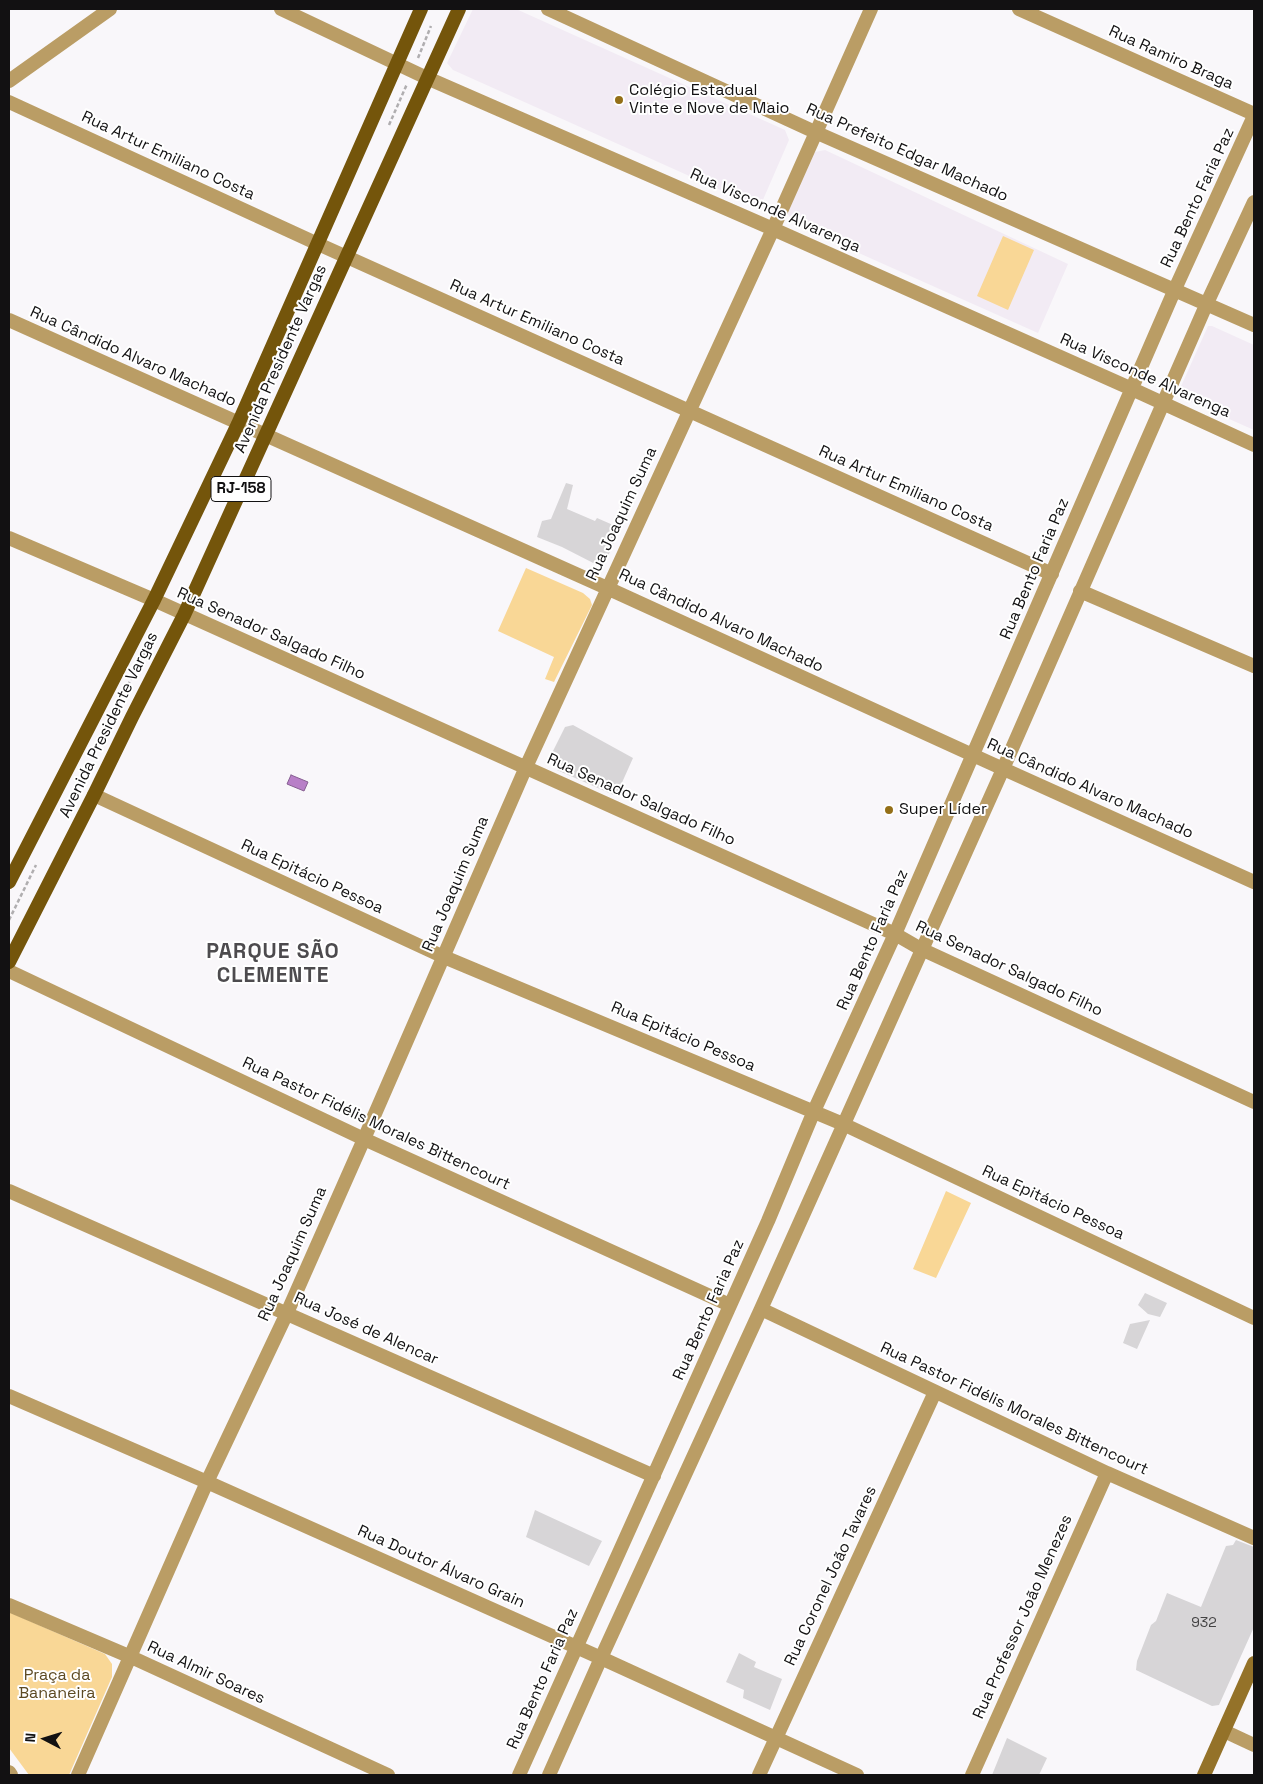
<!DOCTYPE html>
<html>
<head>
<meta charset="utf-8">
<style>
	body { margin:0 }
	#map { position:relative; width:1263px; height:1784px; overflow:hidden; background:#f9f7fa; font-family:"Space Grotesk",sans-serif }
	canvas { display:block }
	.frame { position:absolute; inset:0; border:10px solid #121112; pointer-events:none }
	.north { position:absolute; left:20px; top:1714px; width:50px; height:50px; -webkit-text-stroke:4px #fff; paint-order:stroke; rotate:275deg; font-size:14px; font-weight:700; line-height:20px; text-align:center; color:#121112 }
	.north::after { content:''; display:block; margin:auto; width:18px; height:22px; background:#121112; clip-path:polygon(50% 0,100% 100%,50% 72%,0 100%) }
</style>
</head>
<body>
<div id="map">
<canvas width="1263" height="1784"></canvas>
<div class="frame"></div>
<div class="north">N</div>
</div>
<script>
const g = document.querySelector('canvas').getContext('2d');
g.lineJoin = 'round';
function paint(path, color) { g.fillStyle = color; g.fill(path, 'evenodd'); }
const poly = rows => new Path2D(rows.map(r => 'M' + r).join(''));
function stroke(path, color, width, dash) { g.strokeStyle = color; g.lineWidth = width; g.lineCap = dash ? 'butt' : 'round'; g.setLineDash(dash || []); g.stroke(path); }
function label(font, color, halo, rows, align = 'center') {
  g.font = font + ' "Space Grotesk",sans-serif'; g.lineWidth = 4; g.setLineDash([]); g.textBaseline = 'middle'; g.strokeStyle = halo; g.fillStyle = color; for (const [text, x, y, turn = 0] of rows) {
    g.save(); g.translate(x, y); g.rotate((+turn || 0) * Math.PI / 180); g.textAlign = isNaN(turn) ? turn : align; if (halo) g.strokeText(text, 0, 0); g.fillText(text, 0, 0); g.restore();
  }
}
paint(poly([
	[473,9,516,9,785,130,789,140,762,202,754,205,453,70,447,63],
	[825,150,1068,264,1038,333,796,225,787,213,815,152],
	[1208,326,1212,326,1254,345,1254,430,1182,398,1178,393]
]), '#f2ebf4');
paint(poly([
	[1003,236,1034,250,1008,310,977,296],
	[526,568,583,593,590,599,592,605,554,682,545,679,554,657,498,631],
	[946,1191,971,1203,936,1278,913,1269],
	[9,1612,105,1654,112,1664,112,1677,69,1775,29,1775,9,1748]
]), '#f9d796');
const water = poly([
	[291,775,308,782,304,791,287,784,291,775]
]);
paint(water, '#b87fc7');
stroke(water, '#865e91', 1);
paint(poly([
	[566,483,573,485,567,509,595,521,597,518,620,528,603,568,562,547,537,537,542,521,551,519],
	[573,725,633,758,616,796,557,770,557,762,551,755,565,727],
	[1145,1293,1167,1303,1160,1317,1148,1314,1138,1305],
	[1150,1320,1137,1349,1123,1343,1130,1324],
	[535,1510,602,1541,589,1566,526,1537],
	[1236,1540,1254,1547,1254,1627,1219,1705,1212,1706,1136,1670,1137,1661,1151,1625,1156,1621,1167,1593,1201,1607,1226,1546,1233,1545],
	[739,1653,756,1662,754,1667,782,1679,770,1710,743,1698,744,1690,726,1682],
	[1007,1738,1047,1758,1039,1775,992,1775]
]), '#d7d5d7');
stroke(poly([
	[418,58,431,26],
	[389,125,407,84],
	[95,749,145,652],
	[9,920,36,865]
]), '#b0aeb0', 2.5, [4, 2.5]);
stroke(poly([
	[281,9,427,78,773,229,1132,389,1254,445],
	[548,9,815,132,1254,325],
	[1019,9,1254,114],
	[9,81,110,9],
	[9,102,318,244,1052,574],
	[9,320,607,588,988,762,1254,882],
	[9,538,154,600,895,934,921,949,1254,1102],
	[1080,591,1254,666],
	[94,795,444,957,843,1124,1254,1318],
	[9,971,364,1139,730,1305],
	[9,1191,654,1476],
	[761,1309,1107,1473,1254,1538],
	[9,1396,207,1482,601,1658,857,1775],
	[9,1605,131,1657,388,1775],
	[1224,1731,1254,1745],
	[9,1772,11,1775],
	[78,1775,207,1482,287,1313,364,1139,526,767,773,229,871,9],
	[519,1775,768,1221,814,1111,895,934,1175,289,1254,116],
	[549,1775,601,1658,761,1309,1003,769,1207,303,1254,202],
	[759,1775,935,1392],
	[972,1775,1107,1473]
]), '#ba9d65', 14);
stroke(poly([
	[1204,1775,1254,1663]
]), '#947229', 14);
stroke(poly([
	[9,882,154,600,238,424,421,9],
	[9,962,94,795,132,717,184,615,459,9]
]), '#74550b', 14);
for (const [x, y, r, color] of [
	[619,100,5,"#946f17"],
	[889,810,5,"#946f17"]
]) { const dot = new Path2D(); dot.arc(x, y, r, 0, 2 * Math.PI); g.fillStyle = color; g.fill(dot); stroke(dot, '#fff', 2); }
label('14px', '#434243', null, [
	["932",1204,1623]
]);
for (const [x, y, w] of [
	[241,489,60]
]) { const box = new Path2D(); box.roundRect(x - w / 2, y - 12.5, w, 25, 4); g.fillStyle = '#fff'; g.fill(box); stroke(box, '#121112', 1); }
label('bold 15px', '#121112', null, [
	["RJ-158",241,489]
]);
label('16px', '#121112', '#fff', [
	["Rua Ramiro Braga",1171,58,24],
	["Rua Prefeito Edgar Machado",907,153,24],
	["Rua Artur Emiliano Costa",168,156,25],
	["Rua Bento Faria Paz",1198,198,-65],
	["Rua Visconde Alvarenga",775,211,24],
	["Rua Artur Emiliano Costa",537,323,24],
	["Rua Cândido Alvaro Machado",133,357,24],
	["Avenida Presidente Vargas",281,359,-66],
	["Rua Visconde Alvarenga",1145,376,24],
	["Rua Artur Emiliano Costa",906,489,24],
	["Rua Joaquim Suma",622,514,-65],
	["Rua Bento Faria Paz",1035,569,-67],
	["Rua Cândido Alvaro Machado",721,621,25],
	["Rua Senador Salgado Filho",271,634,24],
	["Avenida Presidente Vargas",109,725,-64],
	["Rua Cândido Alvaro Machado",1090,789,24],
	["Rua Senador Salgado Filho",641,800,24],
	["Rua Epitácio Pessoa",312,877,25],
	["Rua Joaquim Suma",456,884,-67],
	["Rua Bento Faria Paz",873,940,-66],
	["Rua Senador Salgado Filho",1009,969,25],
	["Rua Epitácio Pessoa",683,1037,23],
	["Rua Pastor Fidélis Morales Bittencourt",376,1124,25],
	["Rua Epitácio Pessoa",1053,1203,25],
	["Rua Joaquim Suma",293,1254,-66],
	["Rua Bento Faria Paz",709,1310,-66],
	["Rua José de Alencar",366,1329,24],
	["Rua Pastor Fidélis Morales Bittencourt",1014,1409,25],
	["Rua Doutor Álvaro Grain",441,1567,24],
	["Rua Coronel João Tavares",831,1576,-65],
	["Rua Professor João Menezes",1023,1617,-66],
	["Rua Almir Soares",206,1673,25],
	["Rua Bento Faria Paz",543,1679,-66]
]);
label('16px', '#121112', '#fff', [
	["Colégio Estadual",629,91],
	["Vinte e Nove de Maio",629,109],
	["Super Líder",899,810]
], 'left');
label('16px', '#5d4a23', '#fff', [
	["Praça da",57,1676],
	["Bananeira",57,1694]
]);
g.letterSpacing = '1px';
label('bold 21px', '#4d4b4e', '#fff', [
	["PARQUE SÃO",273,952],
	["CLEMENTE",273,976]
]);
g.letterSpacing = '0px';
</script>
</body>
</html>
